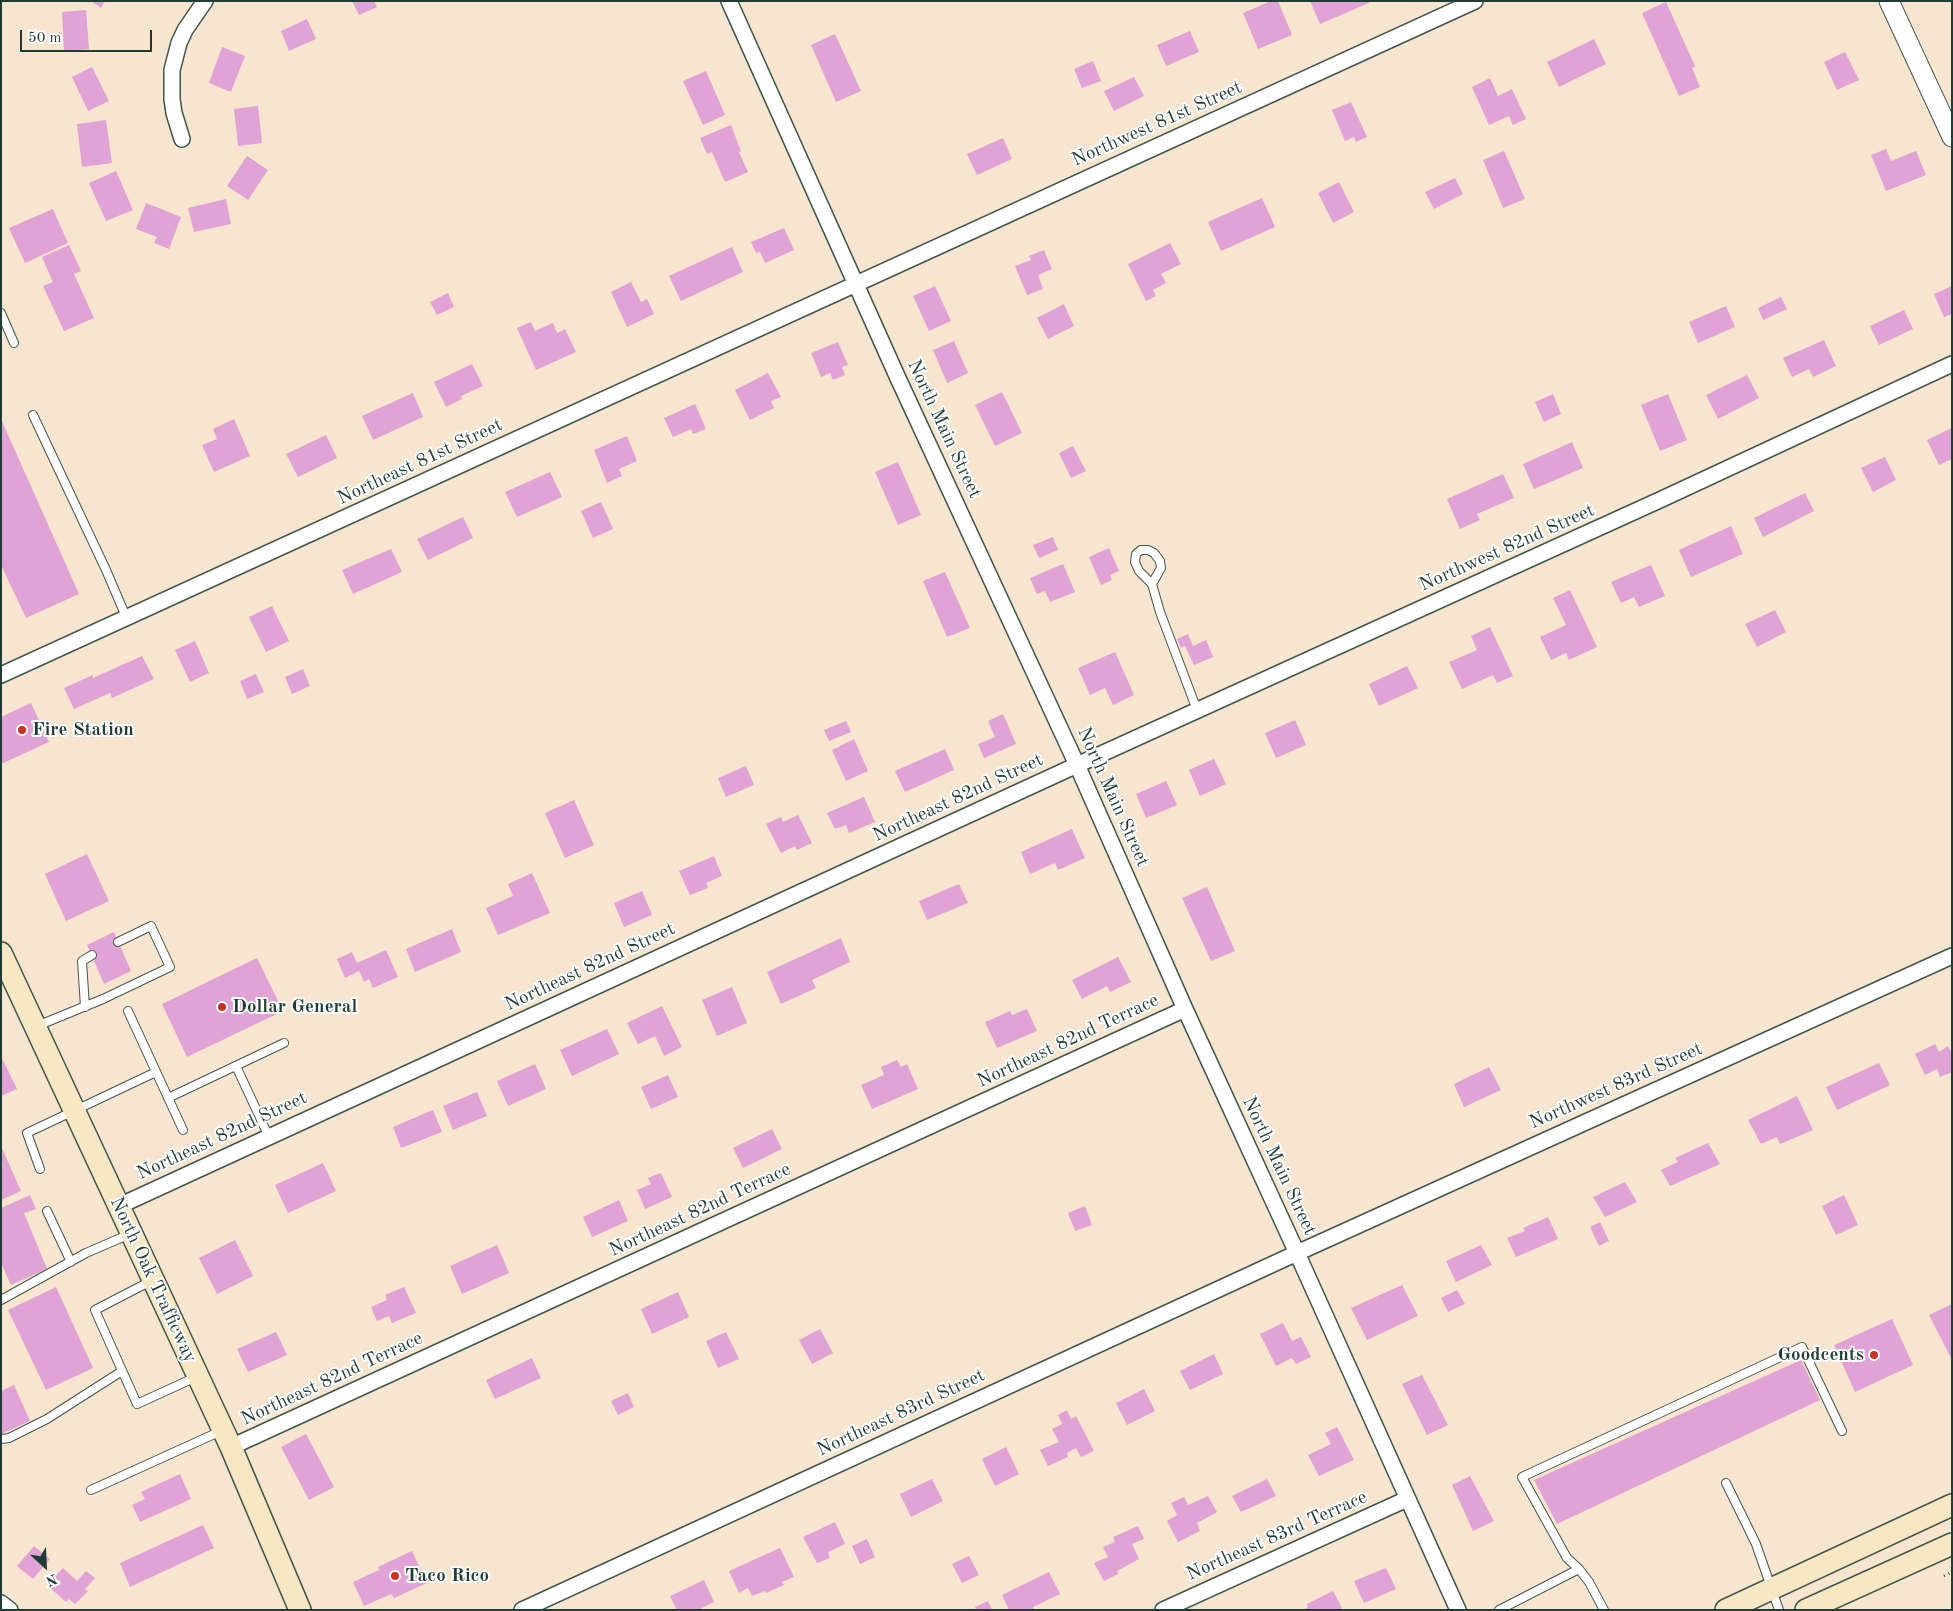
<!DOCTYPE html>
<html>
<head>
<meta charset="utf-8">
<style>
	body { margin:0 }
	#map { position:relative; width:1953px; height:1611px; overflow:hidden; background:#f7e5cf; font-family:"Old Standard TT",serif }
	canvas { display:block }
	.frame { position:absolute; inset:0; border:2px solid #1f3d34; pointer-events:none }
	.north { position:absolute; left:20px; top:1541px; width:50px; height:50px; -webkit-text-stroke:4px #fff; paint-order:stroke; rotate:155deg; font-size:14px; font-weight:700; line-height:20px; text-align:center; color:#1f3d34 }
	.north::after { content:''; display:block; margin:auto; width:18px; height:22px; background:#1f3d34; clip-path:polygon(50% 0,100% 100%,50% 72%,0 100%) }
	.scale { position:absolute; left:20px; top:30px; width:132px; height:22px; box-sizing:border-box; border:2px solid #1f3d34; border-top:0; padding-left:6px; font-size:15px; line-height:18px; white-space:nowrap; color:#1f3d34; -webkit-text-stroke:4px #fff; paint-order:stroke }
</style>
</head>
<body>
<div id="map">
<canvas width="1953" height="1611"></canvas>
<div class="frame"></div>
<div class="north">N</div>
<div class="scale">50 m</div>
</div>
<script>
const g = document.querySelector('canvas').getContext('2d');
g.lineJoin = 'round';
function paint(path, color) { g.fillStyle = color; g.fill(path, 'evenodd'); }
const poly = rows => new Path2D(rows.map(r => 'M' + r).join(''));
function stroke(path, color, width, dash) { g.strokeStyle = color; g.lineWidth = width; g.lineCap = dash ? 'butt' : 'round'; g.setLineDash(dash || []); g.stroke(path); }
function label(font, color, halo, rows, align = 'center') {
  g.font = font + ' "Old Standard TT",serif'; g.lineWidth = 4; g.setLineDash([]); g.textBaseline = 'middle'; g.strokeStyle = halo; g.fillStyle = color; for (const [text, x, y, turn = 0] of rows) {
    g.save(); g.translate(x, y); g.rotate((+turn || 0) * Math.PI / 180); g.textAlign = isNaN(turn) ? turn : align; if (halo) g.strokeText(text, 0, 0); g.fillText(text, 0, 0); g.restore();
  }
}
paint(poly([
	[91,1,105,1,101,8],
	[352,1,374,1,377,7,359,15],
	[1271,1,1278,1,1292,35,1258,49,1243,13],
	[1310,1,1368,1,1369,3,1320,24],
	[1666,2,1695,66,1692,68,1700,87,1679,96,1642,13],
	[86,10,89,49,64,51,62,12],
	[307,19,316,39,289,51,281,31],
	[1190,31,1199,52,1166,66,1157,45],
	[835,34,861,91,836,102,811,45],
	[1594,39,1606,64,1559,87,1547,62],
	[222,47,245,56,231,92,209,83],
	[1845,52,1859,80,1837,90,1824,62],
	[1093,61,1101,81,1082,88,1074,69],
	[92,67,109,101,88,111,72,77],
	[706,71,725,115,703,125,683,81],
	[1134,77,1144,96,1114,111,1104,91],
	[1490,78,1498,96,1512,89,1526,119,1513,125,1509,116,1489,125,1472,87],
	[1351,102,1367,137,1356,142,1354,137,1345,141,1332,110],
	[258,106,262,143,238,146,234,109],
	[106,120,112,163,82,167,77,124],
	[731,125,741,151,739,152,748,172,725,182,712,152,707,154,700,138],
	[1003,138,1012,159,977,175,967,154],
	[1886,149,1891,161,1916,151,1926,175,1886,191,1871,155],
	[1504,151,1525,199,1503,208,1483,160],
	[247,156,268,170,248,200,227,186],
	[116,171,133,210,106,221,89,183],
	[1455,178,1463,194,1434,209,1425,192],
	[1339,182,1354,212,1333,223,1318,193],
	[1262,198,1275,227,1221,251,1208,222],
	[226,199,231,224,194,232,188,208],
	[146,203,181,217,169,249,154,243,157,237,136,229],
	[53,209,68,243,25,263,9,228],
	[784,228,794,250,765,263,760,252,756,253,751,242],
	[1170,243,1181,264,1161,274,1166,283,1153,290,1156,296,1146,301,1128,264],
	[69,245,81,271,74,274,94,318,64,331,43,286,53,282,42,257],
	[732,247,743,272,681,301,669,276],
	[1044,250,1052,269,1038,275,1043,289,1027,295,1015,266,1031,260,1029,256],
	[631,282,641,302,647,299,654,314,627,327,611,292],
	[935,286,951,321,929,331,913,296],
	[1952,286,1952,314,1944,317,1934,294],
	[448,293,454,307,437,315,430,302],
	[1781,297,1787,309,1763,320,1758,308],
	[1064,304,1074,326,1048,339,1037,318],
	[1726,306,1735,327,1698,343,1689,322],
	[1904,310,1913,329,1879,345,1870,326],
	[531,322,535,331,553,323,557,333,565,329,576,352,536,370,517,328],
	[1824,340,1836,366,1813,377,1809,369,1792,377,1783,358],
	[954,341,968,373,947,383,933,350],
	[838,342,848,365,842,367,845,375,833,380,830,373,821,377,811,353],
	[472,364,483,386,461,396,462,399,446,407,434,382],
	[768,373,781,397,771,401,774,408,750,420,735,390],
	[1747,375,1759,398,1718,419,1706,395],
	[1002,392,1022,433,995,446,975,405],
	[413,393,423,417,373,440,362,416],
	[1553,394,1561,414,1544,422,1535,402],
	[1668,394,1687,440,1660,451,1641,405],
	[695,404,706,429,693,434,691,429,673,437,664,418],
	[1,419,79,594,26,618,1,565],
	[234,419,250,456,214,472,202,445,217,439,213,429],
	[1952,428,1952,459,1939,465,1927,440],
	[326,435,337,458,298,477,286,454],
	[627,436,637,461,619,469,622,476,607,483,594,450],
	[1572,442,1583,468,1534,489,1523,464],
	[1073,446,1086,471,1071,478,1059,453],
	[1885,457,1896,480,1873,492,1861,468],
	[898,462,921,515,898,525,875,472],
	[550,472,562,497,517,517,505,492],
	[1503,474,1514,498,1477,514,1480,520,1460,529,1447,499],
	[1805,493,1814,511,1763,537,1754,518],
	[601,502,613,529,593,538,581,511],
	[463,517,473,538,428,560,417,539],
	[1731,526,1743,554,1691,577,1679,550],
	[1053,537,1058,550,1039,558,1033,545],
	[1109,548,1119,571,1110,575,1112,580,1101,585,1089,557],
	[391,549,402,572,353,594,342,570],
	[1063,564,1075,592,1050,602,1045,591,1037,594,1030,578],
	[1651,565,1665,596,1639,607,1634,597,1621,603,1611,582],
	[945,572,970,628,947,637,923,581],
	[1570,590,1597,647,1569,660,1566,653,1551,660,1540,637,1566,625,1553,598],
	[272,606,289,641,266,652,249,617],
	[1775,610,1786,632,1757,647,1745,624],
	[1490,627,1513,676,1497,683,1493,675,1462,689,1449,662,1477,650,1471,636],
	[1188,634,1193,646,1206,640,1213,657,1194,665,1185,646,1181,648,1177,639],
	[195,641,209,673,190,682,175,650],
	[1115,652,1134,695,1113,705,1105,688,1090,695,1078,668],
	[142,656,154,679,112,698,110,693,74,709,64,688,93,675,93,678],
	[1407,666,1418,688,1379,706,1369,684],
	[303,669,310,686,292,694,285,677],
	[256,674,264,692,247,699,240,681],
	[31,703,49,742,1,764,1,717],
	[1003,714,1016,744,984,758,978,744,995,737,988,721],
	[1295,720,1306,745,1276,758,1265,733],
	[846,721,851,732,829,741,824,730],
	[854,739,868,771,846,781,832,750],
	[945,749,954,770,905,792,895,771],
	[1214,759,1226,784,1200,796,1189,770],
	[746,766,754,785,726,797,718,778],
	[1166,781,1177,805,1146,818,1136,794],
	[864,797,875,822,849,833,846,825,835,829,827,813],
	[574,800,594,845,565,858,545,813],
	[798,815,812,843,797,850,795,846,781,853,766,824,781,817,783,822],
	[1072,829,1085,858,1058,870,1055,863,1030,874,1021,852],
	[87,854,109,901,66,921,45,874],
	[714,856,722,876,706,883,708,888,690,895,679,871],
	[532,873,550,913,498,935,486,908,513,896,508,884],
	[959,884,968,903,927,920,919,901],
	[1207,887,1235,951,1211,961,1182,898],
	[642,891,652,915,624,927,614,903],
	[452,929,461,952,415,972,406,949],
	[114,932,131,971,104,984,87,945],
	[841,938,850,962,812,980,816,988,781,1004,767,972],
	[386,950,398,977,373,988,369,979,364,982,359,971,345,978,337,959,352,952,357,963],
	[1118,957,1131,982,1110,992,1107,986,1082,999,1072,980],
	[257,958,283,1011,187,1057,162,1004],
	[732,987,747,1023,717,1036,702,1000],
	[662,1006,682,1047,664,1056,655,1036,638,1044,627,1023],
	[1027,1009,1037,1031,997,1048,985,1022,1010,1011,1012,1015],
	[607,1029,619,1054,572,1076,560,1050],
	[1935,1044,1939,1052,1948,1046,1952,1053,1952,1072,1940,1077,1937,1069,1925,1075,1915,1054],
	[1,1056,17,1089,1,1096],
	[897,1060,901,1067,907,1064,918,1089,872,1109,861,1085,884,1075,881,1067],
	[1879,1063,1890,1085,1837,1110,1826,1087],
	[535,1064,546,1089,508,1106,497,1081],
	[1489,1067,1501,1090,1464,1107,1454,1084],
	[668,1075,678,1097,651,1109,641,1087],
	[477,1092,487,1116,453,1130,443,1106],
	[1797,1096,1813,1130,1780,1144,1777,1137,1761,1144,1748,1120],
	[433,1110,442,1132,401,1148,393,1127],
	[772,1129,782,1149,743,1168,733,1148],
	[1708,1143,1720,1164,1670,1186,1661,1170,1678,1162,1675,1158],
	[1,1146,21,1191,1,1200],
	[323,1163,336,1191,288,1213,275,1185],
	[661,1173,672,1197,645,1209,637,1190,651,1184,648,1178],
	[1625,1182,1637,1202,1605,1217,1593,1197],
	[30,1195,36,1209,24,1213,47,1269,11,1285,1,1263,1,1208],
	[1844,1195,1858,1225,1836,1235,1822,1206],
	[619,1200,628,1221,592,1237,583,1217],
	[1085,1206,1092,1225,1075,1231,1068,1213],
	[1548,1217,1558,1239,1516,1257,1507,1238,1525,1231,1523,1228],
	[1600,1222,1609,1241,1599,1246,1590,1227],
	[235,1240,253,1276,217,1294,199,1258],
	[497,1245,509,1273,462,1294,450,1266],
	[1481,1245,1492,1265,1456,1282,1446,1261],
	[1402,1285,1418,1316,1367,1340,1351,1308],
	[56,1287,93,1368,46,1390,8,1310],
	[404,1287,416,1313,392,1323,389,1316,377,1321,371,1307,387,1300,385,1295],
	[1457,1290,1465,1304,1448,1312,1441,1298],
	[678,1292,689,1317,652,1334,641,1309],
	[1952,1304,1952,1360,1929,1315],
	[1892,1319,1913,1365,1855,1392,1834,1345],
	[1283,1323,1292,1341,1301,1337,1311,1357,1296,1364,1292,1358,1276,1366,1260,1334],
	[820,1329,833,1353,812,1364,799,1340],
	[276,1332,287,1355,248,1372,237,1349],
	[726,1332,739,1359,718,1368,706,1341],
	[1214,1354,1223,1374,1190,1390,1180,1371],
	[532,1358,541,1378,495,1399,486,1380],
	[1801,1360,1820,1400,1557,1524,1534,1480],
	[1422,1375,1448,1425,1427,1435,1402,1384],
	[14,1385,30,1421,1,1434,1,1391],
	[1144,1389,1155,1411,1127,1425,1116,1403],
	[628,1393,634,1407,618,1415,611,1401],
	[1067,1410,1071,1419,1076,1416,1094,1451,1081,1457,1076,1448,1067,1453,1068,1457,1048,1466,1040,1450,1059,1442,1052,1429,1062,1424,1058,1415],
	[1337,1427,1354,1460,1319,1476,1308,1455,1331,1444,1325,1433],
	[306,1434,334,1487,309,1500,281,1447],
	[1006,1447,1019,1474,995,1486,982,1459],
	[180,1474,191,1499,140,1522,132,1505,145,1499,141,1492],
	[1470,1476,1494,1521,1473,1531,1452,1485],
	[932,1479,943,1501,911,1517,900,1494],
	[1267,1479,1276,1496,1241,1512,1232,1496],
	[1208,1496,1217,1512,1197,1523,1200,1531,1178,1542,1167,1521,1177,1515,1171,1503,1184,1497,1188,1505],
	[835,1522,845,1544,828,1552,830,1558,817,1563,803,1537],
	[203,1525,214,1548,130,1587,120,1563],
	[1138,1526,1144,1539,1132,1544,1139,1559,1117,1571,1118,1574,1104,1581,1094,1563,1108,1557,1103,1547,1115,1542,1113,1537],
	[867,1539,875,1557,860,1564,852,1546],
	[34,1546,50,1559,33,1579,17,1566],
	[780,1548,794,1577,782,1582,784,1585,766,1593,765,1591,752,1596,748,1588,739,1593,729,1571],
	[412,1551,427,1583,394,1598,391,1594,364,1606,353,1582,379,1570,378,1567],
	[969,1556,979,1575,962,1583,952,1564],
	[63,1568,77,1581,86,1571,95,1578,85,1589,88,1591,75,1604,69,1599,66,1602,47,1585],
	[1386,1568,1396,1589,1364,1603,1354,1581],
	[1049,1572,1060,1594,1033,1607,1034,1610,1009,1610,1002,1595],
	[704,1580,714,1602,698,1610,677,1610,670,1596],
	[1333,1591,1342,1608,1338,1610,1303,1610,1308,1607,1307,1604],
	[988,1601,992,1610,977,1610,975,1607]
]), '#e1a2d6');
const service = poly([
	[1,313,14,343],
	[33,415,106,570,127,619],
	[1152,584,1139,571,1135,562,1136,554,1141,550,1148,550,1154,553,1160,561,1161,568,1152,584,1160,612,1197,710],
	[85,1007,82,961,92,955],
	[128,1011,183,1130],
	[37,1026,103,999,170,967,151,926,118,942],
	[236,1066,269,1137],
	[168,1098,284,1043],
	[40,1169,27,1133,156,1072],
	[47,1211,71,1262],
	[151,1281,95,1310,137,1404,196,1377],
	[1,1300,86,1253,130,1234],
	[1,1439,9,1438,47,1419,122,1371],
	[1726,1483,1756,1544,1779,1610],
	[91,1490,221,1431],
	[1579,1569,1589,1582,1604,1610],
	[1499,1610,1579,1569,1567,1558,1522,1477,1802,1347,1842,1431]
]);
const minor = poly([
	[729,1,897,376,1077,765,1185,1009,1297,1253,1458,1610],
	[182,139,174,113,172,99,172,70,179,43,185,30,205,1],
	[1,675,1475,1],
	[119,1206,1077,765,1662,499,1952,364],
	[231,1447,1185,1009],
	[1,1603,10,1610],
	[522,1610,1297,1253,1952,956],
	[1163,1610,1407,1499]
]);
const tertiary = poly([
	[1889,1,1952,137]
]);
const secondary = poly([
	[1,953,231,1447,300,1610],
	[1726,1610,1952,1505],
	[1806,1610,1952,1544]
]);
stroke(service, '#3f564b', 10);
stroke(minor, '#3f564b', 18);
stroke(tertiary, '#3f564b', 21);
stroke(secondary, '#3f564b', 24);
stroke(poly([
	[1944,1576,1952,1572]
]), '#3f564b', 3, [1, 4]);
stroke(service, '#fff', 8);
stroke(minor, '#fff', 15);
stroke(tertiary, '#fff', 19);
stroke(secondary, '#f7e8c3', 21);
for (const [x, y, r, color] of [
	[22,730,5,"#c8321e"],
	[222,1007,5,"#c8321e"],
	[1874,1355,5,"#c8321e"],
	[395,1576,5,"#c8321e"]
]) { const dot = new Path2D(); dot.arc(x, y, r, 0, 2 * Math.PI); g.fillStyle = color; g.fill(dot); stroke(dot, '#fff', 2); }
label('19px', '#1f3d34', '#fff', [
	["Northwest 81st Street",1157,124,-24],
	["North Main Street",944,429,65],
	["Northeast 81st Street",420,462,-25],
	["Northwest 82nd Street",1507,548,-24],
	["North Main Street",1113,797,66],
	["Northeast 82nd Street",958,798,-25],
	["Northeast 82nd Street",590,967,-25],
	["Northeast 82nd Terrace",1068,1041,-25],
	["Northwest 83rd Street",1616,1086,-24],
	["Northeast 82nd Street",222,1136,-25],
	["North Main Street",1279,1166,65],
	["Northeast 82nd Terrace",700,1210,-25],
	["North Oak Trafficway",153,1280,65],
	["Northeast 82nd Terrace",332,1379,-25],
	["Northeast 83rd Street",901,1413,-25],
	["Northeast 83rd Terrace",1277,1536,-24]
]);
label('bold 19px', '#1f3d34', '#fff', [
	["Fire Station",32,730],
	["Dollar General",232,1007],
	["Goodcents",1864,1355,"right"],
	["Taco Rico",405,1576]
], 'left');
</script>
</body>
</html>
